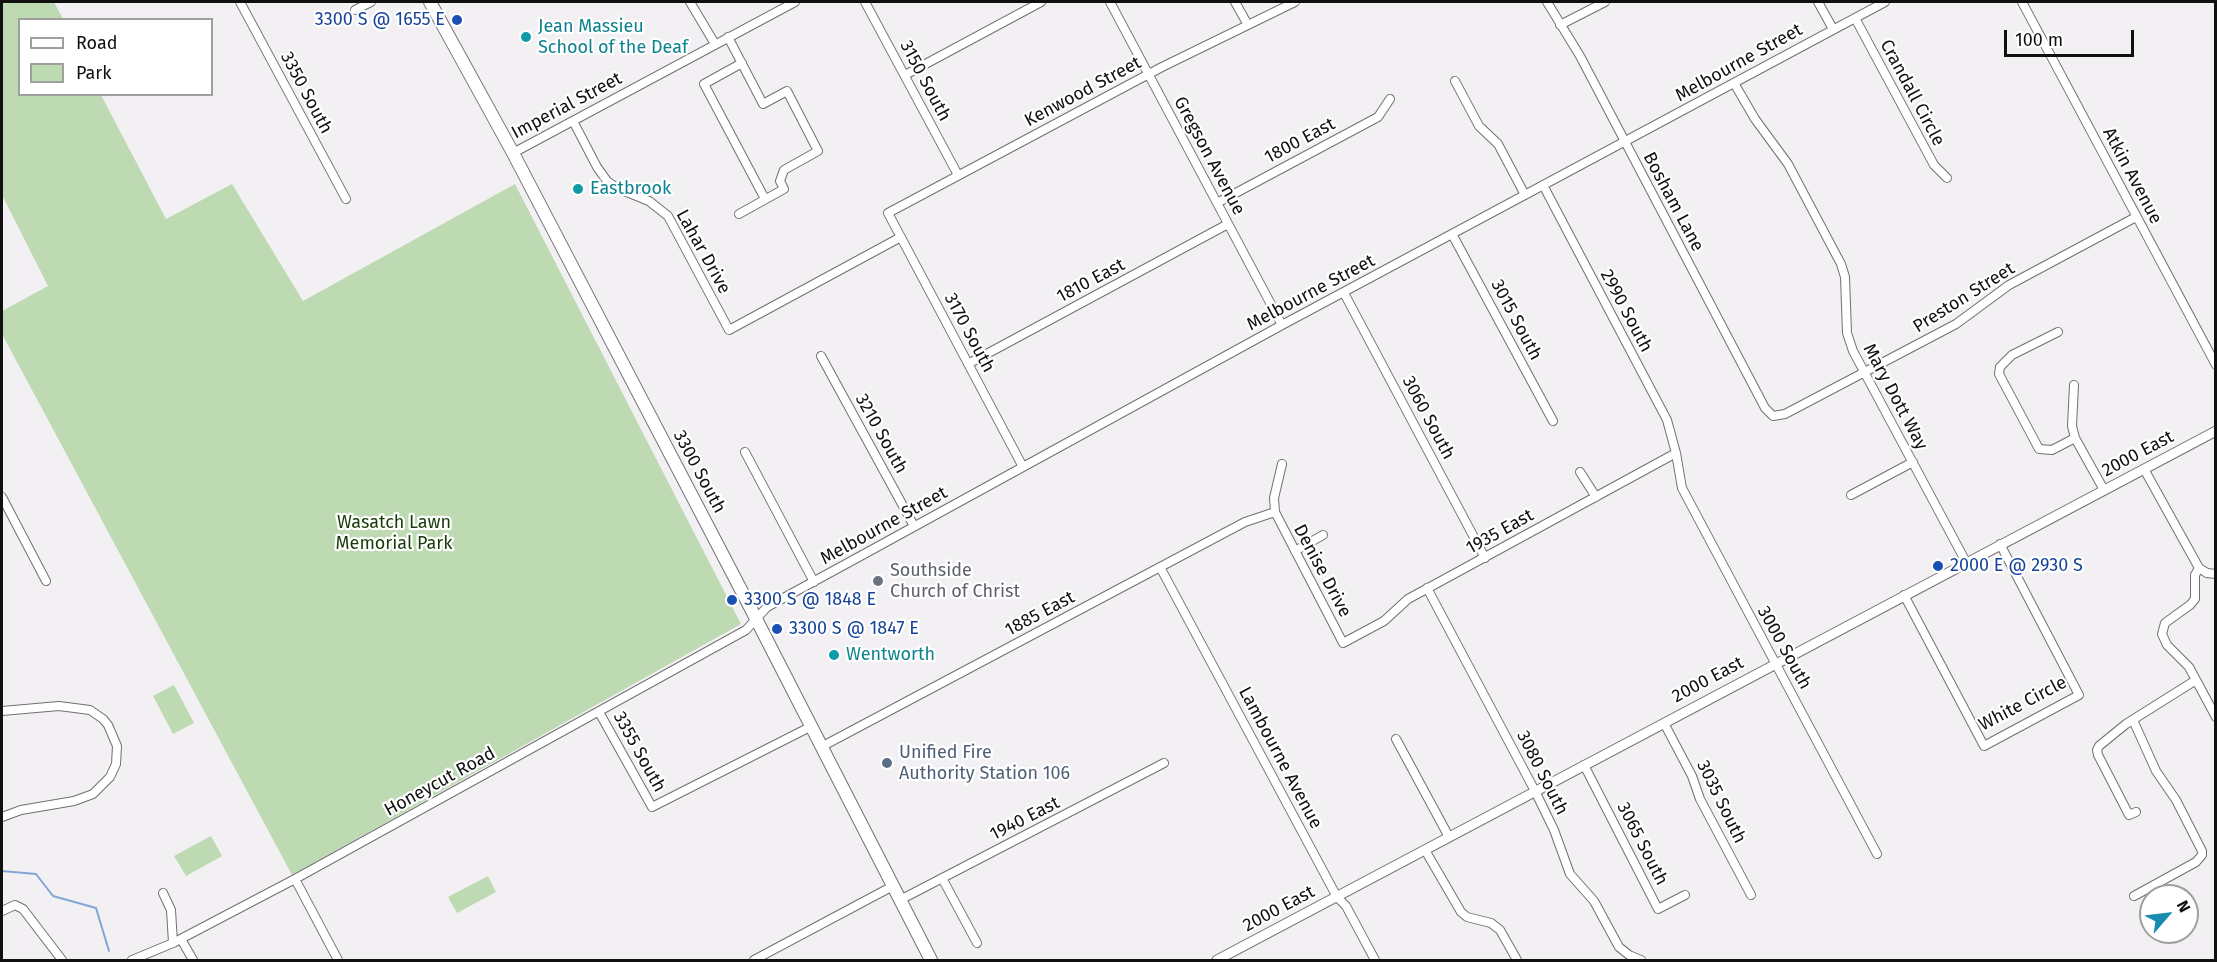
<!DOCTYPE html>
<html>
<head>
<meta charset="utf-8">
<style>
	body { margin:0 }
	#map { position:relative; width:2217px; height:962px; overflow:hidden; background:#f3f0f4; font-family:"Fira Sans",sans-serif }
	canvas { display:block }
	.frame { position:absolute; inset:0; border:3px solid #111011; pointer-events:none }
	.legend { position:absolute; left:18px; top:18px; width:195px; height:78px; box-sizing:border-box; background:#fff; border:2px solid #a09fa0; margin:0; padding:8px 10px; list-style:none; font-size:18px; color:#111011 }
	.legend li { display:flex; align-items:center; gap:12px; height:30px }
	.legend b { width:30px; border:2px solid #a09fa0 }
	.north { position:absolute; left:2139px; top:884px; width:60px; height:60px; box-sizing:border-box; background:#fff; border:2px solid #a09fa0; border-radius:50%; rotate:62deg; font-size:16px; font-weight:700; line-height:24px; text-align:center; color:#111011 }
	.north::after { content:''; display:block; margin:auto; width:21px; height:27px; background:#188cb0; clip-path:polygon(50% 0,100% 100%,50% 72%,0 100%) }
	.scale { position:absolute; left:2004px; top:30px; width:130px; height:27px; box-sizing:border-box; border:3px solid #111011; border-top:0; padding-left:8px; font-size:18px; line-height:21px; white-space:nowrap; color:#111011; -webkit-text-stroke:4px #fff; paint-order:stroke }
</style>
</head>
<body>
<div id="map">
<canvas width="2217" height="962"></canvas>
<div class="frame"></div>
<ul class="legend">
<li><b style="height:8px;background:#fff"></b>Road</li>
<li><b style="height:16px;background:#bddab3"></b>Park</li>
</ul>
<div class="north">N</div>
<div class="scale">100 m</div>
</div>
<script>
const g = document.querySelector('canvas').getContext('2d');
g.lineJoin = 'round';
function paint(path, color) { g.fillStyle = color; g.fill(path, 'evenodd'); }
const poly = rows => new Path2D(rows.map(r => 'M' + r).join(''));
function stroke(path, color, width, dash) { g.strokeStyle = color; g.lineWidth = width; g.lineCap = dash ? 'butt' : 'round'; g.setLineDash(dash || []); g.stroke(path); }
function label(font, color, halo, rows, align = 'center') {
  g.font = font + ' "Fira Sans",sans-serif'; g.lineWidth = 4.5; g.setLineDash([]); g.textBaseline = 'middle'; g.strokeStyle = halo; g.fillStyle = color; for (const [text, x, y, turn = 0] of rows) {
    g.save(); g.translate(x, y); g.rotate((+turn || 0) * Math.PI / 180); g.textAlign = isNaN(turn) ? turn : align; if (halo) g.strokeText(text, 0, 0); g.fillText(text, 0, 0); g.restore();
  }
}
paint(poly([
	[2,2,54,2,63,19,20,20,20,94,101,95,166,219,232,184,303,301,515,184,741,624,292,875,2,334,2,311,48,286,2,195],
	[174,685,194,723,173,734,153,696],
	[211,836,222,856,186,876,174,856],
	[488,876,496,892,457,913,448,897]
]), '#bddab3');
stroke(poly([
	[2,871,36,874,53,896,96,908,109,951]
]), '#81a6d5', 2);
const minor = poly([
	[240,2,346,199],
	[690,2,715,44],
	[865,2,958,175],
	[1110,2,1282,325],
	[1235,2,1248,25],
	[1547,2,1580,56,1765,408,1773,416,1785,414,1956,324,2009,285,2136,217],
	[1818,2,1833,29],
	[2022,2,2216,365],
	[355,10,371,2],
	[1855,18,1934,165,1947,178],
	[1560,25,1605,2],
	[728,37,763,104,787,91,818,151,784,170,780,181,784,189,739,214],
	[742,63,704,84,765,199],
	[905,75,1041,2],
	[1455,81,1479,126,1498,144,1525,195],
	[1734,83,1755,119,1788,164,1841,264,1845,277,1847,333,1853,351,1966,562],
	[573,121,597,167,607,181,617,188,649,201,668,216,729,330,901,237],
	[513,153,795,2],
	[1543,185,1667,420,1676,453,1682,488,1877,854],
	[1217,203,1378,117,1390,99],
	[1452,234,1553,421],
	[1344,293,1485,558],
	[2058,332,2012,355,2000,367,1999,374,2039,449,2052,450,2075,438],
	[821,356,914,526],
	[968,364,1228,224],
	[2074,385,2072,426,2075,438,2104,490],
	[745,452,814,582],
	[1282,464,1274,498,1275,512,1343,643,1384,621,1408,599,1676,453],
	[1023,467,888,213,1162,67,1295,2],
	[2144,469,2199,568,2207,573,2216,574],
	[1580,472,1596,497],
	[1851,495,1913,462],
	[2,497,46,581],
	[1295,551,1323,535],
	[1160,567,1337,897,1346,906,1375,960],
	[2199,568,2195,575,2195,599,2190,605,2165,623,2162,634,2167,645,2189,667,2216,717],
	[1427,588,1535,791,1554,830,1570,874,1594,901,1619,947,1629,955,1641,960],
	[1904,595,1984,746,2079,695,2000,544],
	[2,711,59,706,90,710,103,719,108,725,117,746,116,764,110,777,93,794,74,801,21,810,2,817],
	[599,712,652,807,810,727],
	[2133,720,2156,771,2176,800,2202,851,2202,855,2196,862,2134,896],
	[1664,723,1692,776,1700,799,1751,895],
	[1396,739,1449,837],
	[821,747,1245,522,1275,512],
	[1584,765,1658,909,1685,895],
	[2136,812,2129,815,2098,755,2097,750,2099,746,2126,724,2196,680],
	[1425,850,1461,912,1467,917,1491,923,1500,930,1517,960],
	[942,878,977,943],
	[295,879,338,960],
	[163,893,171,910,173,943],
	[900,900,1164,763],
	[2,911,15,905,23,909,62,960],
	[181,939,193,960],
	[132,960,173,943,295,879,746,630,767,607,866,553,1282,325,1885,2],
	[754,960,893,886]
]);
const tertiary = poly([
	[1217,960,2216,431]
]);
const primary = poly([
	[430,2,513,153,750,607,931,960]
]);
stroke(minor, '#726f72', 10);
stroke(tertiary, '#726f72', 11);
stroke(primary, '#726f72', 14);
stroke(minor, '#fff', 8);
stroke(tertiary, '#fff', 9);
stroke(primary, '#fff', 12);
for (const [x, y, r, color] of [
	[457,20,6,"#1a4fb4"],
	[526,37,6,"#0f9aa8"],
	[578,189,6,"#0f9aa8"],
	[1938,566,6,"#1a4fb4"],
	[878,581,6,"#6b7280"],
	[732,600,6,"#1a4fb4"],
	[777,629,6,"#1a4fb4"],
	[834,655,6,"#0f9aa8"],
	[887,763,6,"#5c6f8a"]
]) { const dot = new Path2D(); dot.arc(x, y, r, 0, 2 * Math.PI); g.fillStyle = color; g.fill(dot); stroke(dot, '#fff', 2); }
label('18px', '#164399', '#fff', [
	["3300 S @ 1655 E",445,20,"right"],
	["2000 E @ 2930 S",1950,566],
	["3300 S @ 1848 E",744,600],
	["3300 S @ 1847 E",789,629]
], 'left');
label('18px', '#0d838f', '#fff', [
	["Jean Massieu",538,27],
	["School of the Deaf",538,48],
	["Eastbrook",590,189],
	["Wentworth",846,655]
], 'left');
label('18px', '#111011', '#fff', [
	["Melbourne Street",1739,63,-29],
	["3150 South",925,81,62],
	["Kenwood Street",1083,92,-28],
	["3350 South",306,93,62],
	["Crandall Circle",1912,93,62],
	["Imperial Street",567,106,-28],
	["1800 East",1300,141,-28],
	["Gregson Avenue",1209,156,62],
	["Atkin Avenue",2132,176,62],
	["Bosham Lane",1673,202,62],
	["Lahar Drive",703,252,61],
	["1810 East",1091,281,-28],
	["Melbourne Street",1311,293,-28],
	["Preston Street",1964,298,-32],
	["2990 South",1626,311,62],
	["3015 South",1516,320,62],
	["3170 South",969,333,62],
	["Mary Dott Way",1895,397,62],
	["3060 South",1428,418,62],
	["3210 South",881,434,61],
	["2000 East",2138,454,-28],
	["3300 South",699,472,62],
	["Melbourne Street",884,526,-29],
	["1935 East",1500,532,-29],
	["Denise Drive",1322,571,62],
	["1885 East",1040,614,-28],
	["3000 South",1784,648,61],
	["2000 East",1708,680,-28],
	["White Circle",2023,704,-28],
	["3355 South",639,752,61],
	["Lambourne Avenue",1280,758,62],
	["3080 South",1542,773,63],
	["Honeycut Road",440,782,-29],
	["3035 South",1721,802,64],
	["1940 East",1025,819,-27],
	["3065 South",1642,844,63],
	["2000 East",1279,909,-28]
]);
label('18px', '#183b07', '#fff', [
	["Wasatch Lawn",394,523],
	["Memorial Park",394,544]
]);
label('18px', '#5b616d', '#fff', [
	["Southside",890,571],
	["Church of Christ",890,592]
], 'left');
label('18px', '#4e5e75', '#fff', [
	["Unified Fire",899,753],
	["Authority Station 106",899,774]
], 'left');
</script>
</body>
</html>
